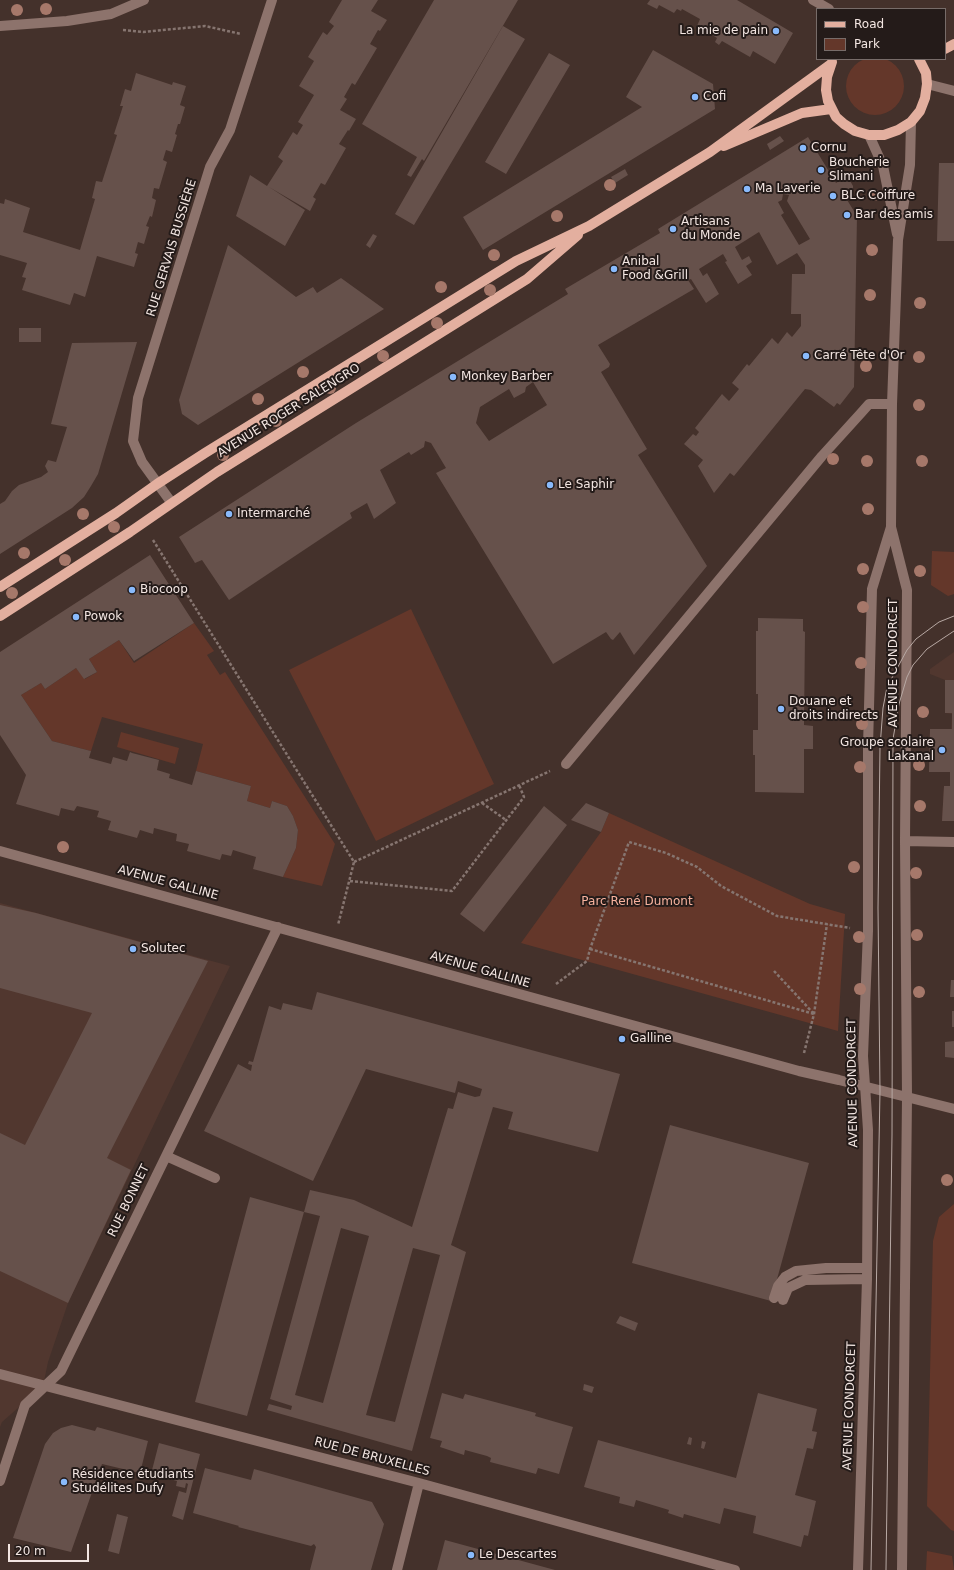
<!DOCTYPE html>
<html>
<head>
<meta charset="utf-8">
<style>
	body { margin:0 }
	#map { position:relative; width:954px; height:1570px; overflow:hidden; background:#44312b; font-family:"DejaVu Sans",sans-serif }
	canvas { display:block }
	.legend { position:absolute; left:816px; top:8px; width:130px; height:52px; box-sizing:border-box; background:#241b19; border:1px solid #776c69; margin:0; padding:5px 7px; list-style:none; font-size:12px; color:#f3e6e2 }
	.legend li { display:flex; align-items:center; gap:8px; height:20px }
	.legend b { width:20px; border:1px solid #776c69 }
	.scale { position:absolute; left:8px; top:1544px; width:81px; height:18px; box-sizing:border-box; border:2px solid #f3e6e2; border-top:0; padding-left:5px; font-size:12px; line-height:14px; white-space:nowrap; color:#f3e6e2; -webkit-text-stroke:3px #241b19; paint-order:stroke }
</style>
</head>
<body>
<div id="map">
<canvas width="954" height="1570"></canvas>
<ul class="legend">
<li><b style="height:5px;background:#e3af9f"></b>Road</li>
<li><b style="height:11px;background:#64372a"></b>Park</li>
</ul>
<div class="scale">20 m</div>
</div>
<script>
const g = document.querySelector('canvas').getContext('2d');
g.lineJoin = 'round';
function paint(path, color) { g.fillStyle = color; g.fill(path, 'evenodd'); }
const poly = rows => new Path2D(rows.map(r => 'M' + r).join(''));
function stroke(path, color, width, dash) { g.strokeStyle = color; g.lineWidth = width; g.lineCap = dash ? 'butt' : 'round'; g.setLineDash(dash || []); g.stroke(path); }
function label(font, color, halo, rows, align = 'center') {
  g.font = font + ' "DejaVu Sans",sans-serif'; g.lineWidth = 4; g.setLineDash([]); g.textBaseline = 'middle'; g.strokeStyle = halo; g.fillStyle = color; for (const [text, x, y, turn = 0] of rows) {
    g.save(); g.translate(x, y); g.rotate((+turn || 0) * Math.PI / 180); g.textAlign = isNaN(turn) ? turn : align; if (halo) g.strokeText(text, 0, 0); g.fillText(text, 0, 0); g.restore();
  }
}
paint(poly([
	[954,652,954,821,942,821,944,786,950,786,950,772,929,772,930,729,951,729,952,714,945,713,945,680,930,674,930,669],
	[0,903,230,966,68,1303,48,1362,43,1386,2,1422,0,1427]
]), '#51372f');
paint(poly([
	'846 86a29 29 0 1 1 58 0a29 29 0 1 1-58 0Z',
	[932,551,954,552,954,594,948,596,931,585],
	[411,609,494,784,376,841,289,670],
	[194,623,214,651,207,655,220,675,225,672,335,844,322,886,283,877,296,848,298,830,293,816,287,806,272,801,270,808,247,801,251,786,196,771,203,744,102,717,91,751,52,741,21,695,41,683,45,689,76,668,85,679,97,672,89,659,119,640,134,663],
	[121,732,179,748,175,764,117,747],
	[609,813,810,904,845,914,838,1031,521,943,601,832],
	[954,1204,954,1531,951,1530,927,1506,933,1241,939,1217],
	[927,1551,952,1556,954,1570,926,1570]
]), '#64372a');
paint(poly([
	[342,0,378,0,371,11,387,20,380,31,378,30,370,44,377,48,355,85,352,83,344,97,347,99,340,110,356,119,349,131,348,130,339,144,346,148,325,185,321,183,313,197,316,199,310,211,269,187,305,210,285,246,236,216,250,175,267,186,283,161,278,157,293,132,297,135,303,125,298,122,314,95,299,86,314,61,308,57,323,32,327,35,334,26,329,22],
	[434,0,518,0,424,161,422,159,411,177,407,175,417,157,362,124],
	[650,0,737,0,793,33,775,64,753,51,750,57,722,41,719,45,715,42,717,38,697,26,700,19,682,9,681,11,677,9,674,13,659,5,657,9,647,4],
	[503,26,525,39,414,225,395,214],
	[653,50,713,84,715,109,483,250,463,217,642,107,626,97],
	[549,53,570,65,506,174,485,162],
	[136,73,172,85,173,82,186,86,180,105,185,107,180,124,178,124,175,134,177,135,172,152,166,150,163,160,167,162,159,189,154,188,152,198,156,200,152,217,150,216,146,226,149,227,144,244,138,242,135,253,138,254,134,267,97,256,85,297,74,293,70,305,22,290,26,278,22,277,27,263,0,255,0,203,4,204,5,199,30,208,23,232,80,250,95,199,92,198,96,181,102,182,117,135,114,134,123,106,120,106,125,89,131,91],
	[780,136,784,141,770,150,767,144],
	[808,137,836,183,845,177,849,179,853,186,853,190,844,195,857,216,854,387,840,405,837,403,834,407,811,390,805,389,734,476,730,473,714,493,698,466,703,460,684,444,693,434,696,436,699,432,695,428,722,394,729,401,739,389,732,383,747,364,749,366,772,338,778,344,787,332,792,337,801,326,801,314,791,314,792,274,805,274,805,265,797,253,777,265,759,232,735,247,742,260,749,256,752,262,746,266,752,275,738,284,725,262,727,261,723,254,699,269,703,276,707,273,719,294,706,303,691,279,688,280,694,289,598,345,610,364,609,367,601,372,647,449,638,455,707,566,634,655,620,632,613,640,611,639,606,632,553,664,436,473,446,468,431,443,425,441,424,447,411,455,409,452,380,470,396,503,374,519,367,503,350,513,352,518,229,600,202,560,195,563,179,537,356,423,568,294,565,289,660,233,658,229],
	[783,194,789,195,787,201,810,239,799,245,781,215,784,213,778,202,782,200],
	[533,382,547,405,489,441,476,423,480,407,509,389,514,398,525,392,526,387],
	[939,163,954,163,954,241,937,241],
	[625,169,628,175,615,183,611,177],
	[373,234,377,236,370,248,366,245],
	[228,245,296,297,313,287,317,293,341,278,384,309,198,425,182,414,179,400],
	[19,328,41,328,41,342,19,342],
	[137,342,98,474,91,486,84,497,72,508,0,554,0,504,5,501,12,491,19,485,41,477,48,472,45,466,48,460,56,462,67,427,51,424,72,343],
	[150,555,194,623,134,661,119,640,89,659,97,672,84,679,76,668,45,689,41,683,21,695,52,741,91,751,89,758,111,764,113,757,127,761,130,752,132,753,159,760,157,770,170,774,169,778,192,785,196,771,251,786,247,801,270,808,272,801,287,806,293,816,298,830,296,848,283,877,253,869,256,857,233,850,231,856,222,854,220,860,187,851,189,844,176,841,177,834,154,828,153,834,140,830,137,838,108,830,111,821,97,817,99,811,77,806,74,811,61,808,59,816,16,804,26,775,0,735,0,652],
	[758,618,803,619,803,631,805,632,804,725,813,726,813,749,804,749,804,793,755,792,755,755,753,755,753,730,758,730,758,694,756,694,756,631,758,631],
	[945,680,954,680,954,821,942,821,944,786,950,786,950,772,929,772,930,729,952,729,952,713,945,713],
	[586,803,609,813,601,832,571,820],
	[544,806,567,825,484,932,460,914],
	[0,905,36,913,208,961,107,1158,131,1170,68,1303,0,1271,0,1133,25,1145,92,1013,0,988],
	[951,980,954,980,954,997,950,997],
	[317,992,620,1074,598,1152,508,1129,513,1112,493,1107,451,1245,466,1252,412,1451,267,1410,269,1404,291,1410,292,1406,270,1399,320,1216,304,1212,310,1190,354,1200,412,1227,448,1108,453,1109,458,1092,475,1097,480,1096,482,1089,458,1081,455,1093,366,1069,313,1181,204,1131,238,1064,251,1071,252,1065,248,1064,249,1061,253,1062,269,1006,281,1010,283,1003,312,1010],
	[341,1228,369,1236,323,1403,295,1395],
	[413,1248,440,1255,395,1422,366,1415],
	[952,1011,954,1011,954,1027,952,1027],
	[954,1041,954,1058,945,1057,945,1042],
	[670,1125,809,1163,771,1301,632,1263],
	[250,1197,304,1212,247,1416,195,1402],
	[620,1316,638,1323,635,1331,616,1323],
	[584,1384,594,1387,592,1393,583,1390],
	[442,1393,463,1399,465,1394,536,1413,535,1416,573,1427,559,1474,538,1468,536,1474,490,1462,491,1458,487,1456,465,1450,464,1455,440,1447,442,1441,430,1438],
	[758,1393,817,1409,812,1431,817,1432,813,1449,807,1448,795,1495,816,1501,808,1536,804,1535,801,1547,753,1533,756,1516,724,1508,720,1524,684,1514,683,1518,668,1513,669,1510,636,1500,634,1507,619,1503,620,1497,584,1487,598,1440,736,1478],
	[72,1425,95,1431,97,1427,148,1441,140,1473,102,1464,71,1552,13,1538,45,1444,53,1433,61,1428],
	[689,1437,692,1438,691,1445,687,1444],
	[702,1441,706,1442,704,1449,701,1448],
	[159,1443,200,1454,183,1520,172,1516,179,1491,186,1493,188,1484,186,1483,185,1488,176,1486,177,1481,151,1474],
	[205,1468,251,1480,254,1469,372,1502,384,1524,371,1570,310,1570,316,1547,314,1544,311,1546,238,1527,239,1526,193,1513],
	[117,1514,128,1517,119,1554,108,1551],
	[445,1540,555,1570,437,1570]
]), '#66514b');
stroke(poly([
	[123,30,143,32,205,26,241,34],
	[153,540,354,862,338,925],
	[482,803,506,820],
	[354,862,550,771],
	[350,881,452,891,524,797,519,785],
	[590,949,814,1014],
	[774,971,814,1014],
	[556,984,587,961,590,949,629,842,666,853,697,867,721,886,777,916,850,928],
	[804,1053,814,1014,827,924]
]), '#867570', 2.5, [3, 2]);
stroke(poly([
	[813,0,829,9],
	[0,26,67,21,111,14,144,0],
	[927,84,954,91],
	[869,135,883,166,897,234],
	[171,502,142,462,133,441,138,398,210,167,230,130,272,0],
	[566,764,822,456,861,413,869,404,892,404],
	[905,841,954,842],
	[0,851,799,1071,839,1080,954,1109],
	[166,1156,215,1178],
	[774,1298,778,1286,785,1277,796,1271,826,1268,867,1268],
	[783,1300,788,1288,805,1280,867,1279],
	[0,1374,419,1483,735,1570],
	[0,1481,25,1405,61,1371,278,927],
	[397,1570,419,1483],
	[858,1570,867,1279,868,1130,863,1056,868,931,868,747,872,589,891,527],
	[902,1570,907,1097,905,841,907,590,891,527,892,404,898,240,910,165,911,122]
]), '#8d736c', 10);
stroke(poly([
	[945,49,954,44],
	[832,62,827,77,826,90,828,101,836,117,844,124,855,131,869,135,884,135,898,130,911,122,920,111,925,98,927,84,926,73,919,59],
	[724,146,802,113,831,109],
	[0,587,116,513,157,484,205,453,516,261,589,226,710,152,831,64],
	[0,616,130,532,217,472,527,279,578,235]
]), '#e3af9f', 10);
stroke(poly([
	[871,1570,880,1091,878,908,880,747,883,708,887,687,907,650,916,639,939,622,954,616],
	[886,1570,892,1135,893,739,899,704,907,677,913,665,927,649,954,631]
]), '#b8a9a4', 1);
g.fillStyle = '#a6786a';
for (const [x, y] of [
	[46,9],
	[17,10],
	[610,185],
	[874,195],
	[557,216],
	[872,250],
	[494,255],
	[441,287],
	[490,290],
	[870,295],
	[920,303],
	[437,323],
	[383,356],
	[919,357],
	[866,366],
	[303,372],
	[330,388],
	[258,399],
	[919,405],
	[276,421],
	[223,455],
	[833,459],
	[867,461],
	[922,461],
	[868,509],
	[83,514],
	[114,527],
	[24,553],
	[65,560],
	[863,569],
	[920,571],
	[12,593],
	[863,607],
	[861,663],
	[923,712],
	[862,724],
	[919,765],
	[860,767],
	[920,806],
	[63,847],
	[854,867],
	[916,873],
	[917,935],
	[859,937],
	[860,989],
	[919,992],
	[947,1180]
]) { g.beginPath(); g.arc(x, y, 6, 0, 2 * Math.PI); g.fill(); }
for (const [x, y, r, color] of [
	[776,31,4,"#89bafc"],
	[695,97,4,"#89bafc"],
	[803,148,4,"#89bafc"],
	[821,170,4,"#89bafc"],
	[747,189,4,"#89bafc"],
	[833,196,4,"#89bafc"],
	[847,215,4,"#89bafc"],
	[673,229,4,"#89bafc"],
	[614,269,4,"#89bafc"],
	[806,356,4,"#89bafc"],
	[453,377,4,"#89bafc"],
	[550,485,4,"#89bafc"],
	[229,514,4,"#89bafc"],
	[132,590,4,"#89bafc"],
	[76,617,4,"#89bafc"],
	[781,709,4,"#89bafc"],
	[942,750,4,"#89bafc"],
	[133,949,4,"#89bafc"],
	[622,1039,4,"#89bafc"],
	[64,1482,4,"#89bafc"],
	[471,1555,4,"#89bafc"]
]) { const dot = new Path2D(); dot.arc(x, y, r, 0, 2 * Math.PI); g.fillStyle = color; g.fill(dot); stroke(dot, '#241b19', 1.5); }
label('12px', '#f3e6e2', '#241b19', [
	["La mie de pain",768,31,"right"],
	["Cofi",703,97],
	["Cornu",811,148],
	["Boucherie",829,163],
	["Slimani",829,177],
	["Ma Laverie",755,189],
	["BLC Coiffure",841,196],
	["Bar des amis",855,215],
	["Artisans",681,222],
	["du Monde",681,236],
	["Anibal",622,262],
	["Food &Grill",622,276],
	["Carré Tête d'Or",814,356],
	["Monkey Barber",461,377],
	["Le Saphir",558,485],
	["Intermarché",237,514],
	["Biocoop",140,590],
	["Powok",84,617],
	["Douane et",789,702],
	["droits indirects",789,716],
	["Groupe scolaire",934,743,"right"],
	["Lakanal",934,757,"right"],
	["Solutec",141,949],
	["Galline",630,1039],
	["Résidence étudiants",72,1475],
	["Studélites Dufy",72,1489],
	["Le Descartes",479,1555]
], 'left');
label('12px', '#f3e6e2', '#241b19', [
	["RUE GERVAIS BUSSIÈRE",172,248,-73],
	["AVENUE ROGER SALENGRO",289,411,-32],
	["AVENUE CONDORCET",894,663,-90],
	["AVENUE GALLINE",168,883,15],
	["AVENUE GALLINE",480,970,16],
	["AVENUE CONDORCET",853,1083,-91],
	["RUE BONNET",129,1201,-64],
	["AVENUE CONDORCET",850,1406,-88],
	["RUE DE BRUXELLES",372,1457,15]
]);
label('12px', '#f7b29e', '#241b19', [
	["Parc René Dumont",637,902]
]);
</script>
</body>
</html>
